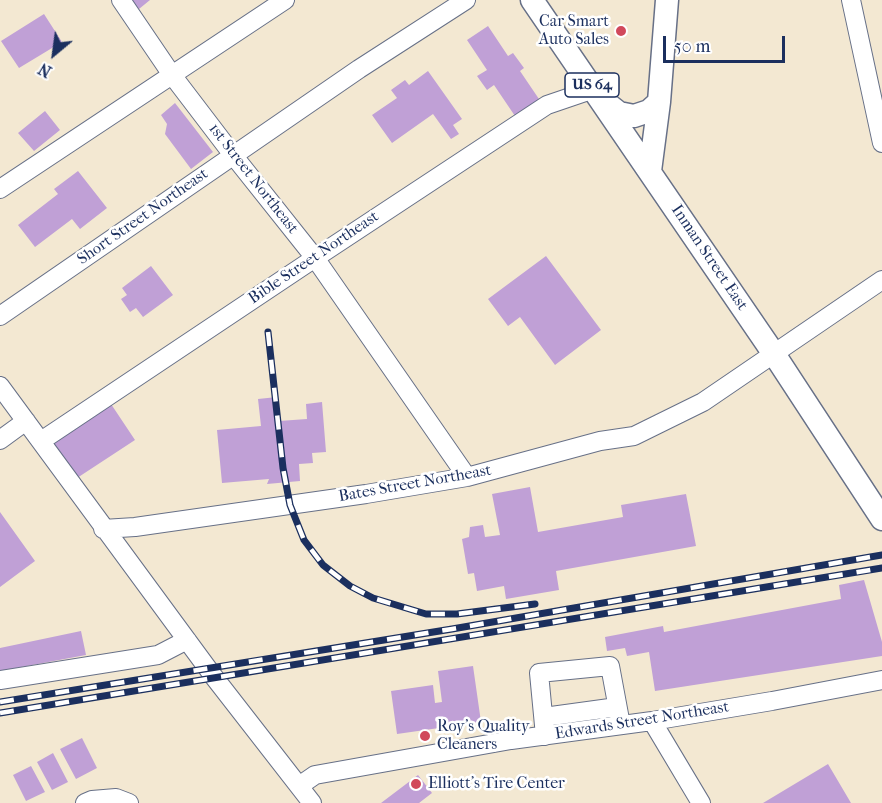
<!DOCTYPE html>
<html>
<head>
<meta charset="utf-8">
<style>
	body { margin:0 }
	#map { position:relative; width:882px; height:803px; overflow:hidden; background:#f3e8d2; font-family:"IM FELL French Canon",serif }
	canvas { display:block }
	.north { position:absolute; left:24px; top:24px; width:60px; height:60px; -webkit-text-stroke:4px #fff; paint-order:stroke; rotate:209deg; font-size:16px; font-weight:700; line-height:24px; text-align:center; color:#1b2f5e }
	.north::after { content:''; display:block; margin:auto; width:21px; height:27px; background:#1b2f5e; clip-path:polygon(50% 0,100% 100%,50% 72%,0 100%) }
	.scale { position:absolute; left:663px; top:36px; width:122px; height:27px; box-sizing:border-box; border:3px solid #1b2f5e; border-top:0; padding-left:8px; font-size:18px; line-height:21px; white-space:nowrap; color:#1b2f5e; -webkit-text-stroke:4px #fff; paint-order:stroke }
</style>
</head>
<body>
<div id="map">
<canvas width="882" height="803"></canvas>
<div class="north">N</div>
<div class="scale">50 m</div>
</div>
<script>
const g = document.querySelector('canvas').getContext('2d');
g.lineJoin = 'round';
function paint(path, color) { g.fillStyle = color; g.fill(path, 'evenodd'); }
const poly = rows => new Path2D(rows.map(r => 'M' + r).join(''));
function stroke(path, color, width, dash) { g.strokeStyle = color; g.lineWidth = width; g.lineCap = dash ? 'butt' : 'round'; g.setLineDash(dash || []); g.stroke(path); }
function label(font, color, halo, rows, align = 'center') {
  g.font = font + ' "IM FELL French Canon",serif'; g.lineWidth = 5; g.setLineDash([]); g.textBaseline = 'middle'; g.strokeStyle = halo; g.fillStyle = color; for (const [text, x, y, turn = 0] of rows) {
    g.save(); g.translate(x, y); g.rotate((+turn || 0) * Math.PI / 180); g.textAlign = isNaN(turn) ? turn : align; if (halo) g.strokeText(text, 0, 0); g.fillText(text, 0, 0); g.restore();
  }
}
paint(poly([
	[131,0,150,0,139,9],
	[44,14,62,42,19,68,1,41],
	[488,26,508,56,513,53,524,68,520,71,541,102,517,119,494,85,487,90,477,76,487,70,467,40],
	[428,71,462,119,453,125,459,134,451,139,433,114,392,143,372,115,397,98,391,90,405,80,409,85],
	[175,103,213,152,191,169,165,134,167,124,161,115],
	[45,111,60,130,34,151,18,133],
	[78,171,107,208,80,229,72,219,35,247,18,225,58,194,54,189],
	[546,256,601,330,555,365,520,317,508,326,488,299],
	[151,266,173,295,143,317,136,308,130,312,121,299,127,295,122,288],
	[277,397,279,421,307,419,306,404,322,402,326,452,312,453,313,463,299,464,300,481,267,484,269,479,222,483,217,430,261,426,258,399],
	[111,404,135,440,74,480,51,444],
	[530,487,538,532,623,517,621,505,686,494,696,546,556,571,559,590,506,599,504,586,477,591,474,573,468,574,462,539,469,537,470,527,483,525,485,537,500,535,492,494],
	[0,512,35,561,0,587],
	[864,580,882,642,882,656,655,691,649,652,627,656,625,648,607,651,605,637,663,626,664,632,841,599,839,585],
	[81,631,86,655,0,671,0,648],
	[473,666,481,722,444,727,443,718,438,719,439,728,397,734,391,691,433,685,435,703,442,702,438,671],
	[82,738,97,768,76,779,60,749],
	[53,753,68,782,52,790,37,762],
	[828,764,851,803,763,803],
	[31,766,45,792,26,801,13,775],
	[418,775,432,793,419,803,381,803]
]), '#c0a0d6');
const minor = poly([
	[121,0,172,75,233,155,315,258,467,477],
	[851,0,882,143],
	[0,189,285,0],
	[0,316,359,69,466,0],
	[0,386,214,677,312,803],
	[0,440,26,421],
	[41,441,315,258,547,105,594,89],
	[103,529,135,527,366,494,467,477,600,441,634,436,703,402,882,280],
	[0,680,158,655,187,640],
	[544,717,617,707],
	[652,721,701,803],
	[545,736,539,673,610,666,621,725],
	[299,786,315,775,511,740,652,721,772,701,882,680],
	[85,803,92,800,116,798,129,803]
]);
const major = poly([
	[532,0,774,354,882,519],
	[605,102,619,113,634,116,649,111,659,102],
	[650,171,659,102,667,0]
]);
stroke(minor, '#677087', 20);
stroke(major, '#677087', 25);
stroke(minor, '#fff', 18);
stroke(major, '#fff', 22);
const rail = poly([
	[268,332,283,468,290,505,304,540,323,565,350,586,373,598,426,614,457,614,535,604],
	[0,702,452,629,882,555],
	[0,713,882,568]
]);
stroke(rail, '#1b2f5e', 7);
stroke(rail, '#fff', 4.5, [14]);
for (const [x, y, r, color] of [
	[621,31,6,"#d1495b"],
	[425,736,6,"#d1495b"],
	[416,784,6,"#d1495b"]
]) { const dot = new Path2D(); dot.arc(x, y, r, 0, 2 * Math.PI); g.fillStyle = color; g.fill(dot); stroke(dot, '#fff', 2); }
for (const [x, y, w] of [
	[592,85,54]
]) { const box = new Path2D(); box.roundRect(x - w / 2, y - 12, w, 24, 4.5); g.fillStyle = '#fff'; g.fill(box); stroke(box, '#1b2f5e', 1.5); }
label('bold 15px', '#1b2f5e', null, [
	["US 64",592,85]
]);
label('16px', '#1b2f5e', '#fff', [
	["Car Smart",609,22,"right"],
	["Auto Sales",609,40,"right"],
	["Roy's Quality",437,727],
	["Cleaners",437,745],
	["Elliott's Tire Center",428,784]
], 'left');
label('16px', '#1b2f5e', '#fff', [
	["1st Street Northeast",253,179,52],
	["Short Street Northeast",143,217,-35],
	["Bible Street Northeast",314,258,-34],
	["Inman Street East",709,258,56],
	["Bates Street Northeast",415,484,-10],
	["Edwards Street Northeast",642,721,-9]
]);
</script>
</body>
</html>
